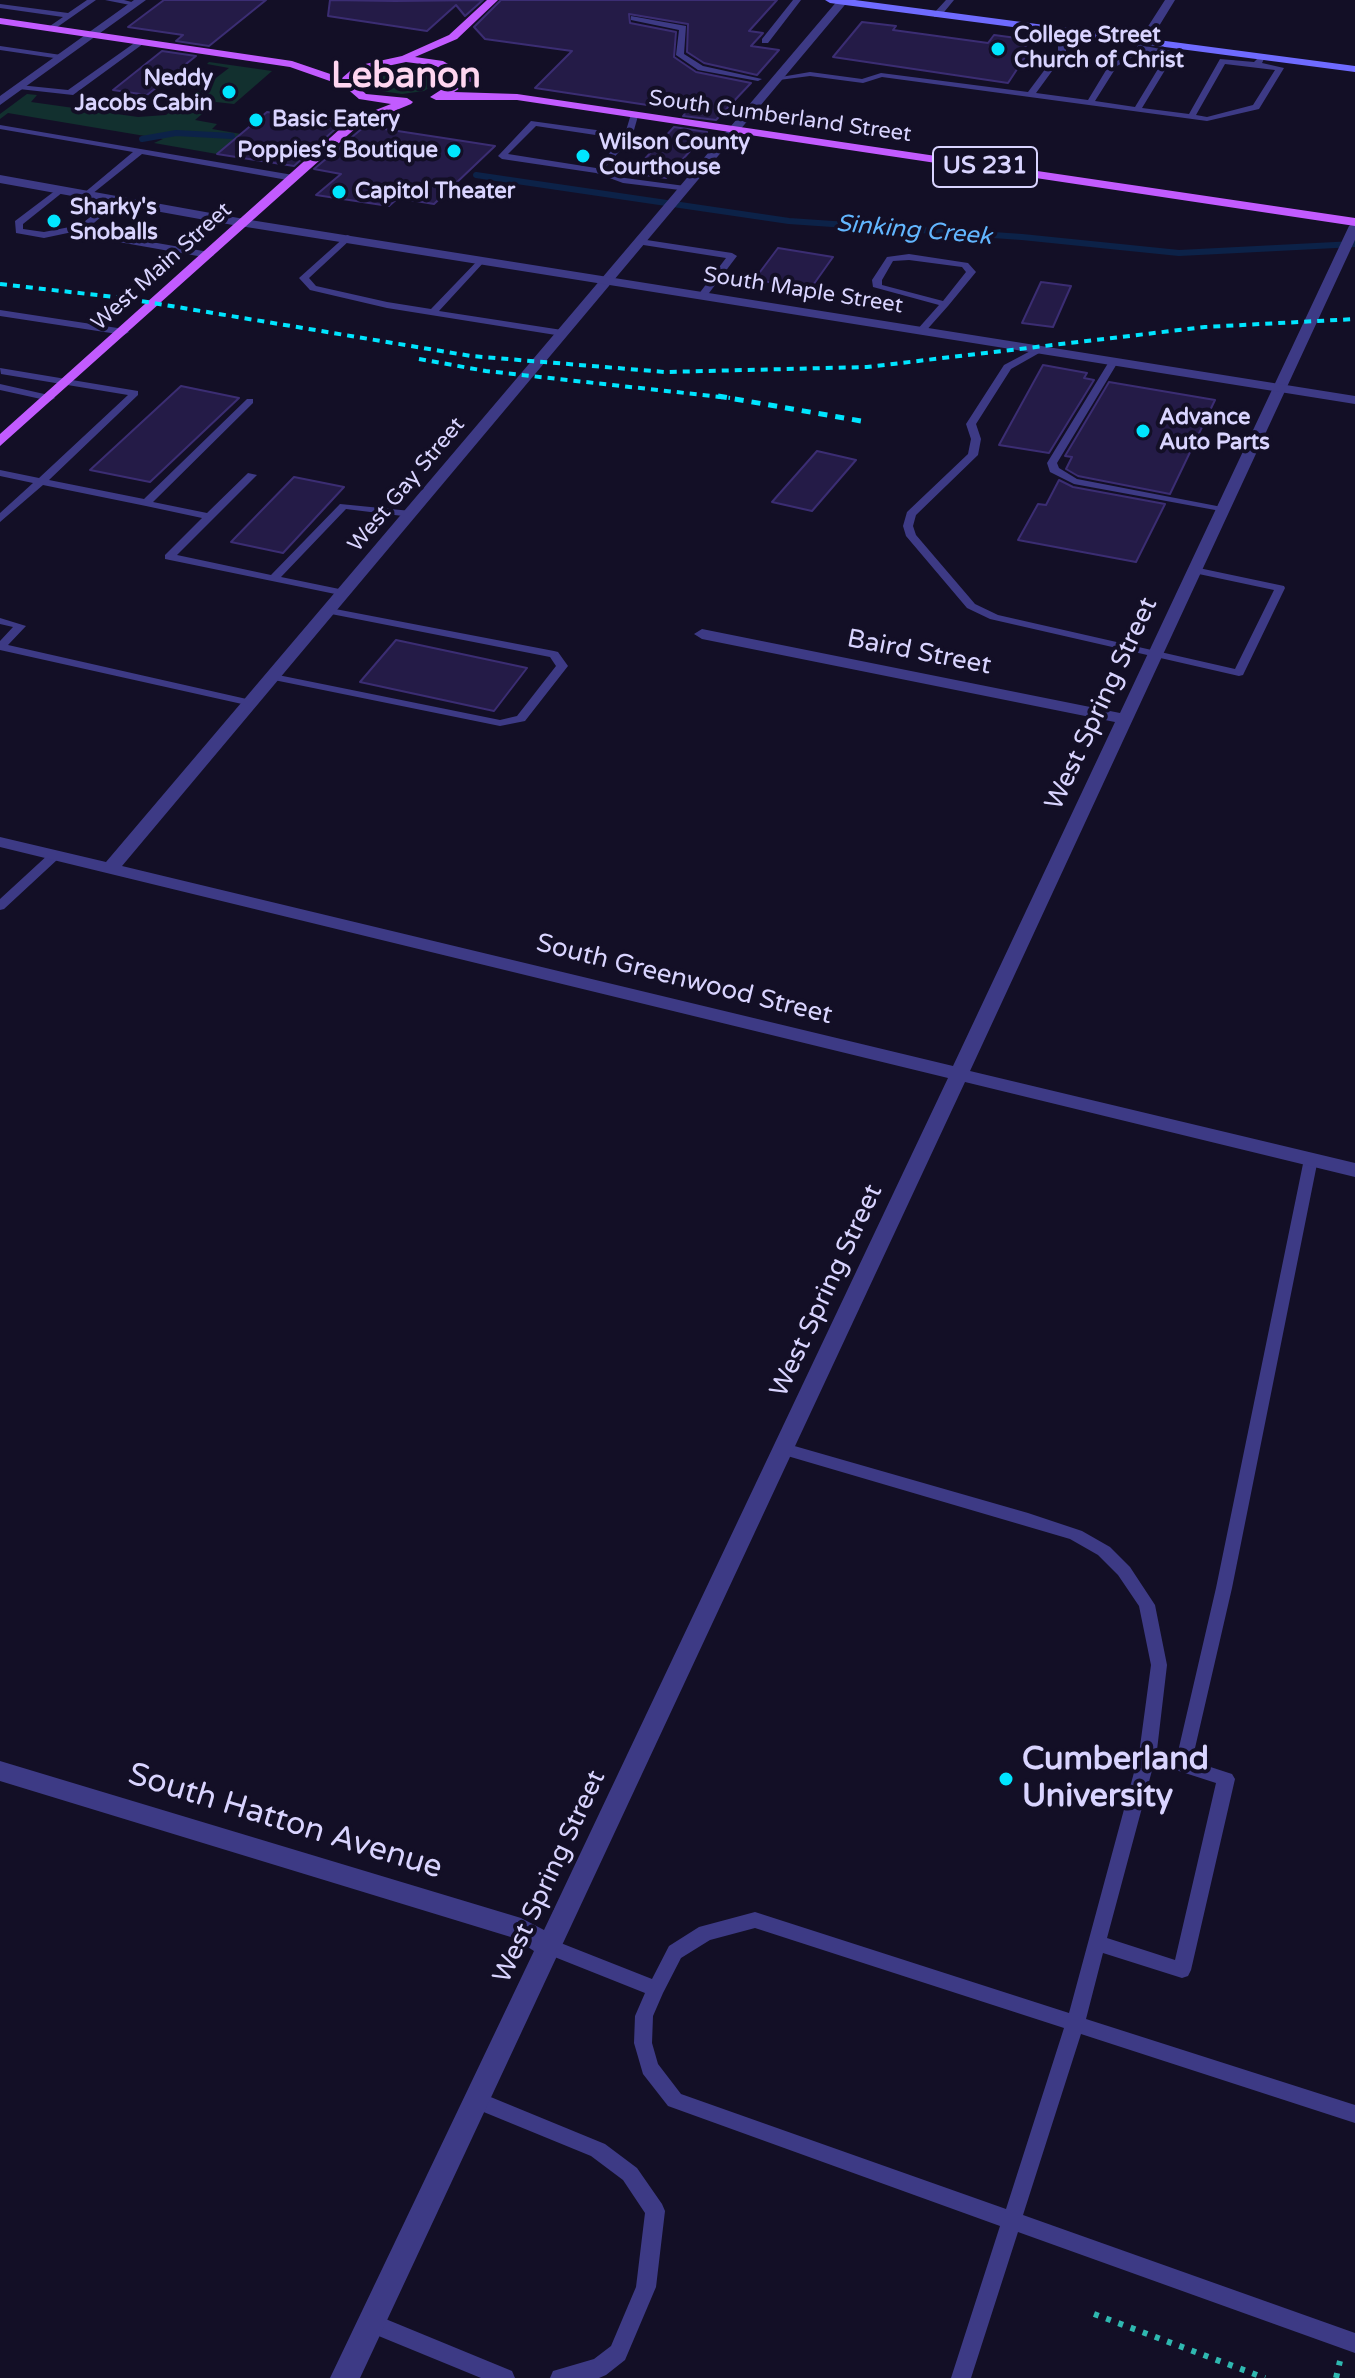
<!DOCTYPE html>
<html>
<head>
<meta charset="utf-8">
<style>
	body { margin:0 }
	canvas { display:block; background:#130f26 }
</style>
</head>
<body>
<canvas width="1355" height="2378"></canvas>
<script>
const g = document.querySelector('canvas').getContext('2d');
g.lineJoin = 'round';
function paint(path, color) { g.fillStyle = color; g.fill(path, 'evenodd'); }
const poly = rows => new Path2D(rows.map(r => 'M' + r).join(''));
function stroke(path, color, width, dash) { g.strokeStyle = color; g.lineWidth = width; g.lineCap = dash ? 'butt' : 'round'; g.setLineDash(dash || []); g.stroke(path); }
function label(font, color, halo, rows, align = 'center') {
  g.font = font + ' "Varela Round",sans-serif'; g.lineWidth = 8; g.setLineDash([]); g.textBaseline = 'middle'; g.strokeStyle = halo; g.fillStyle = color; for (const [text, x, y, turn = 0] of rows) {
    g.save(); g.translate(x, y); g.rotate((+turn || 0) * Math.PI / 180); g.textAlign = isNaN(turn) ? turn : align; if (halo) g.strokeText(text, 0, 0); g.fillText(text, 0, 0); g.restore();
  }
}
paint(poly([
	[209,62,272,71,234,104,216,102,195,120,217,124,212,129,241,134,217,154,154,143,163,139,8,113,0,119,0,114,27,94,37,95,31,102,138,117,166,115,180,104,169,102,187,100,229,68,207,64],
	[411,67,436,74,437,83,424,91,402,94,381,91,370,84,369,79,380,71]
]), '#12302f');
stroke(poly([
	[142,139,176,133,232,136],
	[476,175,789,221,1022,237,1179,253,1355,244]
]), '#0c2248', 6);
const building = poly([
	[164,0,266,0,209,46,176,41,183,35,128,27,164,0],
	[330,0,395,1,483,0,465,16,456,5,427,31,328,16,330,0],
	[501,0,777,0,749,31,763,33,751,46,779,50,757,75,704,63,687,52,688,24,629,14,630,23,676,32,674,57,696,72,751,83,716,120,683,116,687,111,535,88,572,51,485,39,474,27,501,0],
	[862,22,896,26,893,30,988,43,994,35,1024,39,1029,41,1023,50,1029,51,1008,83,833,57,862,22],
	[162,51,196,56,147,95,113,90,162,51],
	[267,112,289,115,342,123,294,166,217,154,267,112],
	[365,126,450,139,495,146,434,204,398,198,389,206,316,195,341,174,314,169,365,126],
	[674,127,707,132,666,178,632,173,674,127],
	[778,248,833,257,811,288,754,280,778,248],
	[1041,282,1071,286,1053,327,1022,323,1041,282],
	[1043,365,1087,373,1084,378,1094,380,1049,453,999,445,1043,365],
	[1109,382,1215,400,1170,494,1078,476,1066,469,1072,457,1065,456,1109,382],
	[181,386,239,398,150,482,90,470,181,386],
	[817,451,856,460,812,511,772,502,817,451],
	[294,477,344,487,283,553,231,542,294,477],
	[1059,480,1073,487,1165,504,1136,562,1018,540,1038,504,1046,505,1059,480],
	[396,640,527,668,494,711,360,682,396,640]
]);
paint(building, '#241b47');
stroke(building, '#3b2d73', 2);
stroke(poly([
	[1094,2314,1265,2378],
	[1336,2378,1340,2361]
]), '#2fb8b0', 6, [5, 8]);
paint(poly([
	[87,0,96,0,53,30,49,28,50,26,63,17,0,8,0,4,68,13,87,0],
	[105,0,124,0,139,4,135,6,105,0],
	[793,0,801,0,768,43,762,43,762,39,793,0],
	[946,0,954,0,940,17,934,17,934,13,946,0],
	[631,16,686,26,684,54,703,66,762,79,758,81,698,70,676,55,679,30,631,20,631,16],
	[1062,30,1066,32,1066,52,1036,93,1088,100,1111,62,1135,51,1140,40,1143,40,1147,42,1145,46,1176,52,1142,108,1189,114,1220,59,1254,62,1261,55,1265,57,1262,63,1284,68,1259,109,1207,121,882,77,863,83,810,76,779,80,775,78,810,72,862,79,881,73,1028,92,1058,52,1058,32,1062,30],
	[1143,51,1167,54,1135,107,1095,101,1117,66,1143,51],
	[1225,64,1275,70,1253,105,1207,117,1196,115,1225,64],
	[140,39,147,41,73,95,19,89,15,87,19,85,68,90,140,39],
	[0,46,61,55,65,57,61,59,0,50,0,46],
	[631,114,638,116,632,137,603,170,625,178,685,186,689,189,688,191,623,183,596,173,502,159,498,156,531,121,625,134,631,114],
	[536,126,622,139,596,168,508,154,536,126],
	[0,125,293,175,297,178,293,181,142,154,87,198,83,195,84,193,133,152,0,129,0,125],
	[60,187,63,188,63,192,23,224,23,229,44,232,80,225,116,197,120,200,119,202,89,227,99,233,209,252,214,255,209,258,96,238,82,230,44,238,16,233,15,221,60,187],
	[347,235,350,236,350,240,309,278,316,286,387,302,431,309,481,257,486,260,484,262,439,311,562,330,567,333,562,336,387,308,310,290,299,278,347,235],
	[640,239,732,253,737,256,706,297,703,298,698,295,726,258,637,244,637,240,640,239],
	[909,254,968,263,976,272,948,306,924,333,921,334,916,331,939,305,873,287,872,280,887,257,909,254],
	[909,260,962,267,966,272,943,301,882,285,882,280,893,261,909,260],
	[0,310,124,329,129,332,124,335,0,316,0,310],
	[1038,347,1041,348,1041,352,1011,369,976,424,981,439,978,455,916,515,913,526,916,535,975,604,998,615,1235,669,1274,590,1194,573,1189,570,1194,567,1284,586,1285,588,1243,675,1239,676,990,619,967,608,906,536,903,526,907,512,968,454,971,439,966,424,1004,365,1038,347],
	[1110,360,1118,362,1057,463,1059,468,1077,479,1222,507,1226,508,1226,512,1074,484,1050,472,1047,463,1110,360],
	[0,368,138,391,138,395,49,480,144,499,247,399,253,399,253,403,153,502,207,513,248,473,257,475,177,555,271,575,340,504,411,511,416,514,411,517,346,509,281,577,349,591,349,595,345,596,165,559,165,555,202,518,146,506,43,485,0,522,0,513,33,483,0,476,0,470,39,478,128,395,1,374,0,368],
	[0,384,53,396,55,398,50,401,0,390,0,384],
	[330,608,554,651,558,652,568,666,525,721,500,726,269,679,269,675,273,674,500,720,517,716,556,666,550,657,326,613,325,611,330,608],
	[0,618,26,626,8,645,251,700,257,703,251,706,0,650,0,641,13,627,0,624,0,618],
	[54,852,58,853,60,856,58,859,4,909,0,910,0,899,50,853,54,852],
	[1311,1154,1318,1159,1232,1588,1192,1761,1232,1774,1235,1779,1191,1970,1188,1976,1182,1978,1103,1953,1086,2019,1355,2105,1355,2123,1081,2034,1023,2215,1355,2333,1355,2353,1018,2232,971,2378,951,2378,1000,2226,668,2106,643,2074,634,2043,635,2016,645,1993,542,1952,539,1946,542,1940,548,1938,652,1979,669,1946,699,1927,755,1912,1069,2013,1139,1754,1151,1665,1139,1606,1118,1575,1098,1555,1070,1539,784,1455,779,1453,776,1449,779,1445,784,1443,1028,1513,1082,1531,1110,1547,1130,1567,1155,1605,1167,1665,1157,1750,1177,1756,1216,1588,1304,1159,1311,1154],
	[1154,1763,1216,1783,1175,1960,1107,1938,1154,1763],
	[755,1928,1064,2028,1006,2209,681,2094,658,2064,652,2043,653,2016,663,1993,681,1958,710,1940,755,1928],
	[476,2091,605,2144,637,2168,662,2204,665,2211,656,2287,625,2360,606,2375,599,2378,550,2378,553,2371,594,2359,611,2346,636,2287,645,2213,623,2180,591,2156,469,2106,467,2100,469,2094,476,2091],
	[371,2313,512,2371,515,2378,481,2378,364,2330,361,2323,364,2316,371,2313]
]), '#3d3a85');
paint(poly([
	[134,0,146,0,0,105,0,96,134,0],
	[838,0,849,0,122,866,953,1066,1115,722,702,639,694,634,702,629,1120,713,1349,226,1355,222,1355,240,970,1071,1355,1163,1355,1177,965,1082,360,2378,330,2378,534,1951,514,1938,0,1781,0,1761,521,1918,544,1930,948,1078,0,847,0,837,106,862,838,0],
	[1165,0,1175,0,1148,44,1140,44,1138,42,1165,0],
	[0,175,244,219,250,223,244,227,0,183,0,175]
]), '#3d3a85');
paint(poly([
	[244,219,1355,396,1355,404,240,226,238,223,244,219]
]), '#3d3a85');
paint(poly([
	[825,0,855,0,1355,66,1355,72,830,3,825,0]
]), '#6f6bff');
paint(poly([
	[487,0,498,0,457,39,415,57,443,61,472,78,472,82,462,81,460,88,454,92,517,94,1355,218,1355,226,517,100,436,100,430,97,450,84,451,75,436,66,406,62,364,71,354,79,354,83,366,94,407,98,413,102,411,104,358,126,0,446,0,434,350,120,391,104,359,99,344,86,290,67,0,24,0,18,292,61,342,78,356,66,402,56,449,35,487,0]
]), '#c25bff');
stroke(poly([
	[0,284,123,298,471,356,665,372,867,367,1205,327,1355,319],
	[419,359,486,371,730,398]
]), '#00e5ff', 4, [7, 6]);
stroke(poly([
	[718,396,867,422]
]), '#00e5ff', 5, [9, 8]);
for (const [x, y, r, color] of [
	[998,49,8,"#00e5ff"],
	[229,92,8,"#00e5ff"],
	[256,120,8,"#00e5ff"],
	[454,151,8,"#00e5ff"],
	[583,156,8,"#00e5ff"],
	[339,192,8,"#00e5ff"],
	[54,221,8,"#00e5ff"],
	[1143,431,8,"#00e5ff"],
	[1006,1779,8,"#00e5ff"]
]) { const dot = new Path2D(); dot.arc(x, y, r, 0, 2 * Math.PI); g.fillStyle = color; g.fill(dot); stroke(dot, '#130f26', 3); }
label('bold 22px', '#d9d4ff', '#130f26', [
	["College Street",1014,36],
	["Church of Christ",1014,61],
	["Neddy",213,79,"right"],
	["Jacobs Cabin",213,104,"right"],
	["Basic Eatery",272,120],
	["Wilson County",599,143],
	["Courthouse",599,168],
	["Poppies's Boutique",438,151,"right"],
	["Capitol Theater",355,192],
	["Sharky's",70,208],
	["Snoballs",70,233],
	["Advance",1159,418],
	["Auto Parts",1159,443]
], 'left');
label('22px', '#d9d4ff', '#130f26', [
	["South Cumberland Street",780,117,8],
	["West Main Street",162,267,-42],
	["South Maple Street",803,291,9],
	["West Gay Street",407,485,-50]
]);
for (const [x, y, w] of [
	[985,167,104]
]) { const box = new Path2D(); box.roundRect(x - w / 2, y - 20, w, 40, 6); g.fillStyle = '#130f26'; g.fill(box); stroke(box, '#d9d4ff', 2); }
label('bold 24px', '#d9d4ff', null, [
	["US 231",985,167]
]);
label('italic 24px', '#62b6ff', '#130f26', [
	["Sinking Creek",914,231,5]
]);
label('26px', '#d9d4ff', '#130f26', [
	["Baird Street",919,653,11],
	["West Spring Street",1102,704,-65],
	["South Greenwood Street",684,980,14],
	["West Spring Street",827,1291,-65],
	["West Spring Street",550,1877,-65]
]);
label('bold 32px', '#d9d4ff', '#130f26', [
	["Cumberland",1022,1761],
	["University",1022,1798]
], 'left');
label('32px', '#d9d4ff', '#130f26', [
	["South Hatton Avenue",285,1822,17]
]);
label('bold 36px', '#ffd6f0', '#130f26', [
	["Lebanon",406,78]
]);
</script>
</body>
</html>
